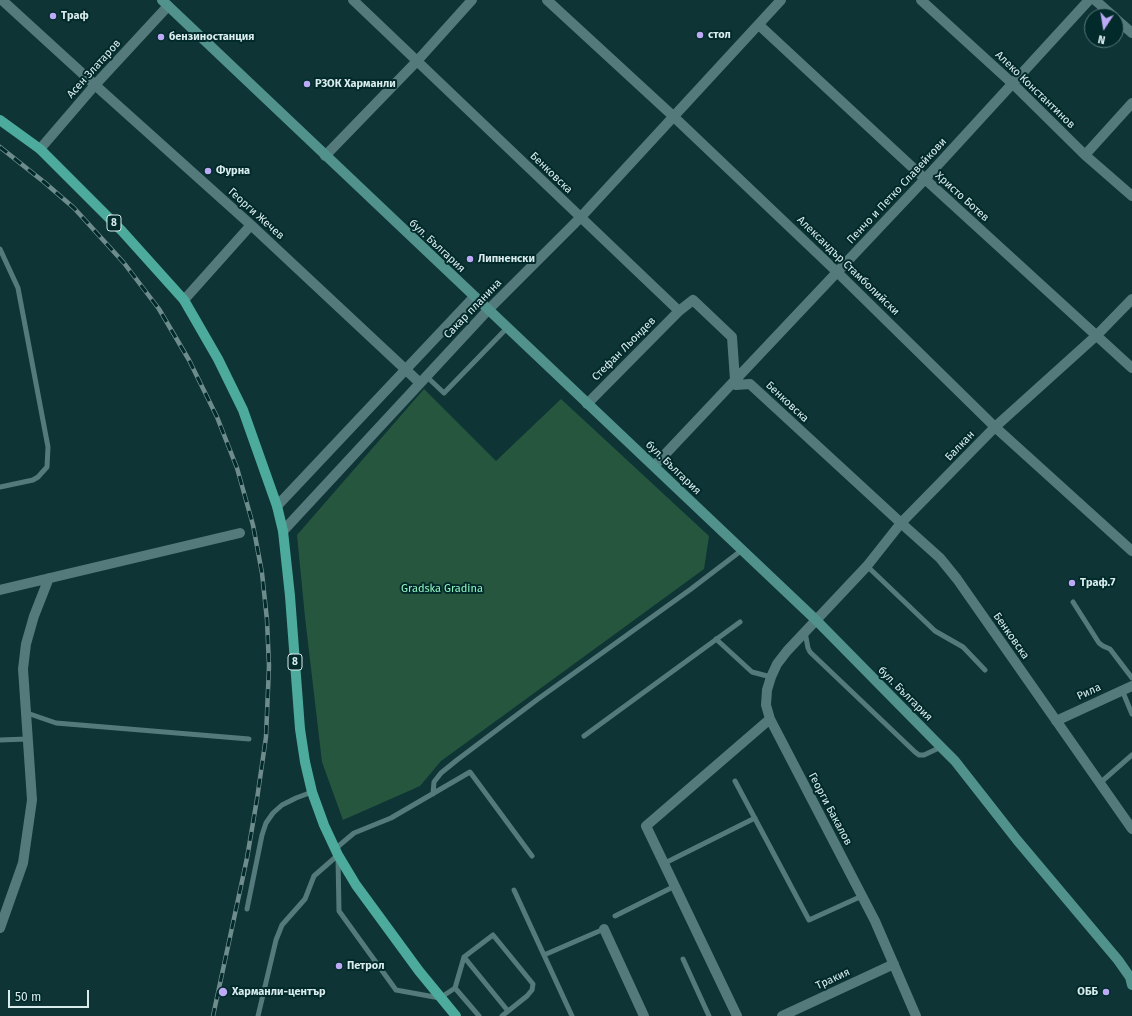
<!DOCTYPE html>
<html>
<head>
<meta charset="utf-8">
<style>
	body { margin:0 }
	#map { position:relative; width:1132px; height:1016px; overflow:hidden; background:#0e3435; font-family:"Fira Sans",sans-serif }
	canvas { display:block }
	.north { position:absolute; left:1084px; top:8px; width:40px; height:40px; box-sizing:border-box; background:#022a2b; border:1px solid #587879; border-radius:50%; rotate:192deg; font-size:11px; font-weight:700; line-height:16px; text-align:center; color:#d9eced }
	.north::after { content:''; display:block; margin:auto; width:14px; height:18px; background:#bcaaf6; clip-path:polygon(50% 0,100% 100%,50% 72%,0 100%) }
	.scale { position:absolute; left:8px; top:990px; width:81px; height:18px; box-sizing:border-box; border:2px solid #d9eced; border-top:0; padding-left:5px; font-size:12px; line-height:14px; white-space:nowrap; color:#d9eced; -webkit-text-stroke:3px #022a2b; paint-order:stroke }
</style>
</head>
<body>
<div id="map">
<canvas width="1132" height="1016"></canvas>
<div class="north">N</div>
<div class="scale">50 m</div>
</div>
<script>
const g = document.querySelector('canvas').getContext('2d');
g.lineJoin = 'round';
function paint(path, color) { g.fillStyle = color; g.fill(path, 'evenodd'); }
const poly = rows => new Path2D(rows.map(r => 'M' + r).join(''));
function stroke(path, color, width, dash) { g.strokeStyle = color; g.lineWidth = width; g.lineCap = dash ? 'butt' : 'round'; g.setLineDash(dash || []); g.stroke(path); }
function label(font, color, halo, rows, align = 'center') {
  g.font = font + ' "Fira Sans",sans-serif'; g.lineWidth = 4; g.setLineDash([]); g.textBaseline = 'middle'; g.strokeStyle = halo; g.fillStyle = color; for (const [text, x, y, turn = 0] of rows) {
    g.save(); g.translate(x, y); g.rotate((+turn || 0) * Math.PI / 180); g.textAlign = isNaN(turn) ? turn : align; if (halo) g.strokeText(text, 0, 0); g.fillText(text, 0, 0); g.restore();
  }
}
paint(poly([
	[424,389,496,461,561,399,709,536,704,569,441,761,420,786,343,820,322,762,305,617,297,535]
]), '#26573e');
stroke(poly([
	[0,249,18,288,48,447,47,467,38,477,33,480,0,487],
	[426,376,444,393,507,328],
	[867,566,935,631,963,647,985,670],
	[1073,602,1099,643,1103,646,1110,649,1132,678],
	[805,632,808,648,810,652,915,752,919,755,924,755,941,747],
	[716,639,752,672,771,677],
	[1122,690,1132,714],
	[27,713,56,723,249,739],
	[584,736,740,622],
	[0,740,27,739],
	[735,781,809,920,862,896],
	[1100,783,1132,755],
	[433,794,434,782,441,773,457,760,538,699,691,589,742,550],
	[335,849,354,833,391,818,470,772,532,856],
	[338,858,339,911,396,990,440,998,455,988,464,957,493,935,533,984,532,990,527,996,502,1016],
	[663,864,755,818],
	[514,890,572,1016],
	[247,909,262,835,266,823,273,813,282,805,296,798,312,792],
	[615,916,675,886],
	[544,955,604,929],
	[464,957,508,1011],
	[683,959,709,1016],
	[455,988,479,1016],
	[258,1016,276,940,282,925,305,899,314,876,338,855]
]), '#557a7b', 5);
stroke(poly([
	[2,0,95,85,251,225,420,383],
	[353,0,679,311,693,300,732,337,735,380,736,385,750,384,901,523,940,558,957,579,1132,829],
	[547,0,673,116,837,272,995,427,1132,551],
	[921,0,1013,84,1085,155,1132,196],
	[1095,0,1113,16],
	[1116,19,1132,33],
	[759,25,925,179,1132,368],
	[40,149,95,85,168,6],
	[1085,155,1132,103],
	[325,156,418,60,472,0],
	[184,300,251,225],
	[587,404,679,311],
	[654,466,925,179,1089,0],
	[277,506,474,297],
	[283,531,488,310,580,218,781,0],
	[0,590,240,533],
	[1056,721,1132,686],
	[0,928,23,863,32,800,23,669,26,644,34,616,49,578],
	[604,929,644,1016],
	[737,1016,646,826,770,719],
	[782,1016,894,964],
	[916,1016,875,921,770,719,766,705,767,690,771,677,777,664,787,651,867,566,901,523,995,427,1097,335,1132,299]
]), '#557a7b', 10);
stroke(poly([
	[162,0,816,620,941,747,955,761,1017,840,1118,960,1130,977,1132,985]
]), '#51928c', 10);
stroke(poly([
	[0,120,40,149,122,231,184,300,218,359,243,410,277,506,283,531,290,596,300,729,305,762,312,792,324,825,338,855,356,885,419,971,456,1016]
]), '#4dab9d', 10);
const rail = poly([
	[0,147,44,182,74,208,124,263,159,309,189,360,217,417,237,468,253,525,262,573,267,620,269,666,266,737,257,799,247,858,213,1016]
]);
stroke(rail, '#6f8c8d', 4.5);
stroke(rail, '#022a2b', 3, [9]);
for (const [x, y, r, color] of [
	[53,16,4,"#bcaaf6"],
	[700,35,4,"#bcaaf6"],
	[161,37,4,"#bcaaf6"],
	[307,84,4,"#bcaaf6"],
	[208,171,4,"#bcaaf6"],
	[470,259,4,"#bcaaf6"],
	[1072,583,4,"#bcaaf6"],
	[339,966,4,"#bcaaf6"],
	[223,992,5,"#bcaaf6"],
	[1106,992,4,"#bcaaf6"]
]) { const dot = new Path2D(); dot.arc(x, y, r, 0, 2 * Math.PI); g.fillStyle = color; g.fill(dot); stroke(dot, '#022a2b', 1.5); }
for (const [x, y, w] of [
	[114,223,14],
	[295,662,14]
]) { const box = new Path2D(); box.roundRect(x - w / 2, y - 8, w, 16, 3); g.fillStyle = '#022a2b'; g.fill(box); stroke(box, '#d9eced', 1); }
label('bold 10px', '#d9eced', null, [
	["8",114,223],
	["8",295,662]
]);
label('bold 11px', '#d9eced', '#022a2b', [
	["Траф",61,16],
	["стол",708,35],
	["бензиностанция",169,37],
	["РЗОК Харманли",315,84],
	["Фурна",216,171],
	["Липненски",478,259],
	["Траф.7",1080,583],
	["Петрол",347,966],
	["Харманли-център",232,992],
	["ОББ",1098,992,"right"]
], 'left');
label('11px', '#d9eced', '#022a2b', [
	["Асен Златаров",94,69,-48],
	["Алеко Константинов",1035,90,44],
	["Бенковска",551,173,44],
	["Пенчо и Петко Славейкови",897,191,-47],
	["Христо Ботев",962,197,42],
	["Георги Жечев",256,214,42],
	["бул. България",437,246,43],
	["Александър Стамболийски",848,266,44],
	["Сакар планина",473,309,-46],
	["Стефан Льондев",624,349,-45],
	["Бенковска",787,402,43],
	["Балкан",960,446,-46],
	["бул. България",673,468,44],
	["Бенковска",1011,636,55],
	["Рила",1089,692,-25],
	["бул. България",905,694,45],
	["Георги Бакалов",830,809,62],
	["Тракия",833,979,-25]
]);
label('11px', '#92f7c0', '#022a2b', [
	["Gradska Gradina",442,589]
]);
</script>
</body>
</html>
